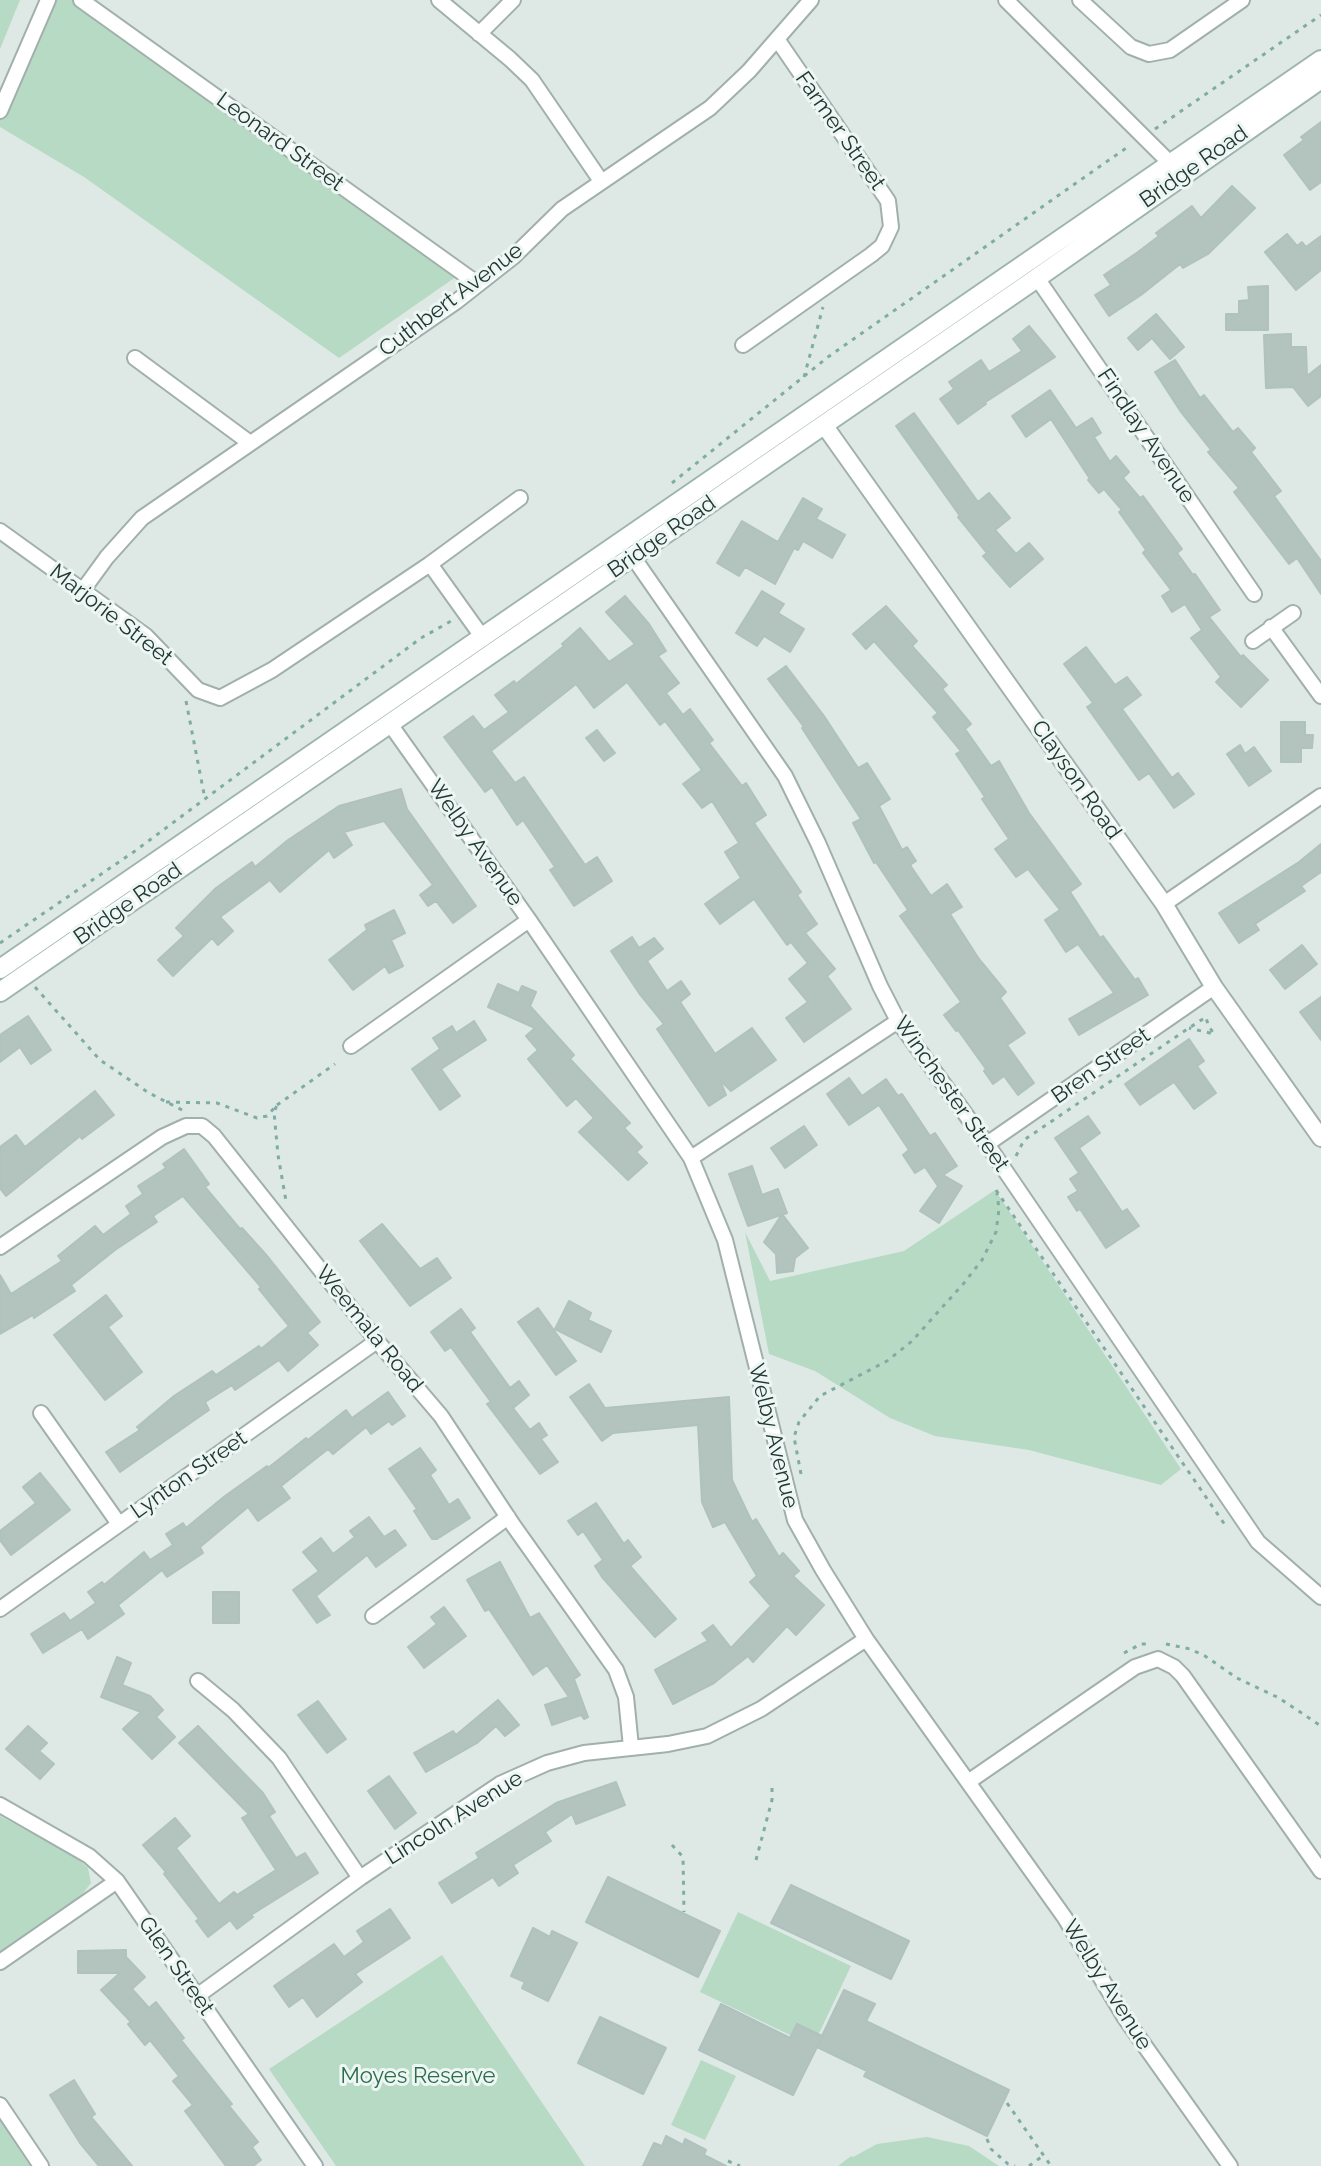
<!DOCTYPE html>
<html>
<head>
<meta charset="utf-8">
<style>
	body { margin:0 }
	canvas { display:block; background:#dee9e5 }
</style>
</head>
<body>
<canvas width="1321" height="2166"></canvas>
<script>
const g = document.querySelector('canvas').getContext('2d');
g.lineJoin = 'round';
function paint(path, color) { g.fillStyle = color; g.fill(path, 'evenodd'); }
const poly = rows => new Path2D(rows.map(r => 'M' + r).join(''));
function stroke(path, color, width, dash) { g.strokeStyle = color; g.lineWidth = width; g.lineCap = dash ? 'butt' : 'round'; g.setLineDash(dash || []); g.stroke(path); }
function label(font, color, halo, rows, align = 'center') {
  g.font = font + ' Raleway,sans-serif'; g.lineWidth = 6; g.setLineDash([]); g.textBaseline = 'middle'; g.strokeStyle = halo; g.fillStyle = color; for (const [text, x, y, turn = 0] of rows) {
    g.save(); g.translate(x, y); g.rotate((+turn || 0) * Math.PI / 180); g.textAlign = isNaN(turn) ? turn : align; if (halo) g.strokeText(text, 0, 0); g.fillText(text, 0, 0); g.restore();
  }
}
paint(poly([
	[0,0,20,0,0,49],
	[48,0,81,0,463,272,339,358,84,177,0,127,0,110],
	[995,1190,1181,1469,1161,1485,1029,1450,935,1436,890,1418,815,1371,769,1354,745,1232,770,1281,904,1251],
	[0,1816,76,1857,88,1868,91,1883,77,1901,0,1954],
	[738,1912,851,1966,813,2046,700,1992],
	[442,1955,585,2166,336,2166,269,2069],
	[701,2060,736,2076,705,2140,671,2125],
	[0,2121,30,2166,0,2166],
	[927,2137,969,2146,999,2166,838,2166,851,2156,853,2157,877,2144]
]), '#b7dac4');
const building = poly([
	[1321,122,1321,182,1310,190,1284,155,1304,140,1301,137,1321,122],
	[1232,186,1255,208,1208,254,1183,268,1180,264,1141,295,1109,316,1095,295,1111,285,1104,275,1138,252,1159,236,1156,233,1192,206,1201,218,1232,186],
	[1287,234,1297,246,1302,242,1306,247,1321,236,1321,270,1296,290,1265,252,1287,234],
	[1268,286,1268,330,1226,330,1226,314,1239,314,1239,301,1249,300,1248,287,1268,286],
	[1156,314,1184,347,1170,359,1152,338,1138,350,1128,338,1156,314],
	[1029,326,1055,357,984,403,986,404,958,424,940,399,954,389,949,382,981,360,989,372,1022,351,1013,339,1029,326],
	[1291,334,1291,347,1306,347,1307,376,1321,365,1321,396,1308,406,1293,387,1266,388,1264,335,1291,334],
	[1175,360,1200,398,1204,395,1233,432,1238,428,1255,448,1251,452,1281,491,1274,496,1321,561,1321,594,1297,558,1289,564,1234,492,1239,488,1208,452,1211,450,1181,412,1155,372,1175,360],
	[1050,390,1076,428,1092,418,1101,433,1094,437,1110,462,1116,456,1129,472,1123,478,1140,498,1143,496,1182,549,1177,553,1193,575,1195,574,1220,610,1209,617,1241,657,1243,655,1268,680,1241,707,1216,682,1221,677,1191,638,1202,630,1185,604,1172,612,1162,596,1171,590,1143,553,1146,550,1119,512,1122,510,1104,489,1099,493,1088,480,1090,479,1051,419,1026,437,1012,416,1050,390],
	[914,413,978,502,989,493,1010,518,995,530,1016,554,1029,543,1043,559,1010,587,983,556,987,553,958,517,960,516,896,426,914,413],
	[803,498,822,509,816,519,845,535,832,558,803,541,798,550,794,548,775,584,745,567,739,576,717,563,742,521,778,542,803,498],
	[762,591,784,604,778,613,804,629,790,652,764,636,757,646,736,633,762,591],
	[625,596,649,624,666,651,658,656,679,683,666,693,683,715,690,709,713,740,709,743,742,786,746,783,766,815,754,823,801,892,797,895,817,924,805,933,835,969,827,976,851,1009,804,1042,786,1018,808,1002,789,979,808,963,791,942,787,945,754,899,720,924,705,904,741,878,725,852,739,843,712,801,702,808,683,784,702,770,665,721,660,725,627,682,594,708,576,684,491,751,515,783,524,777,585,865,597,857,612,881,574,906,550,870,555,867,523,820,517,825,492,787,485,792,444,737,473,716,484,730,509,712,495,695,514,681,516,684,564,646,562,644,580,628,609,662,635,644,606,612,625,596],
	[886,606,917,641,912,646,947,685,942,689,971,724,965,729,991,766,999,761,1029,813,1081,884,1070,892,1100,938,1103,936,1135,980,1138,978,1148,995,1079,1035,1069,1019,1114,993,1078,944,1066,952,1045,920,1060,910,1028,869,1016,877,995,849,1009,839,982,799,985,797,956,754,961,751,933,717,938,713,874,641,866,649,853,634,886,606],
	[1086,647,1115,685,1127,677,1141,695,1122,709,1172,778,1178,773,1194,794,1174,808,1149,773,1139,780,1087,707,1093,703,1064,664,1086,647],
	[786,666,824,716,858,768,867,763,890,799,879,806,902,850,907,847,916,861,910,865,931,896,947,884,962,907,950,914,979,959,1006,992,1000,998,1025,1033,1007,1045,1034,1083,1018,1095,1004,1076,993,1084,984,1071,986,1069,958,1030,956,1031,944,1015,961,1002,900,916,908,910,876,862,874,863,853,823,861,819,802,728,804,727,768,679,786,666],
	[1281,722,1305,722,1305,735,1313,735,1312,748,1301,748,1301,762,1281,762,1281,722],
	[597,730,615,753,604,761,586,738,597,730],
	[1240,745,1245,754,1254,747,1271,771,1249,786,1227,754,1240,745],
	[401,789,407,809,476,906,453,923,436,901,428,906,420,895,433,885,384,821,344,832,352,845,334,858,329,850,280,892,270,880,220,917,233,931,218,945,212,938,173,976,158,960,184,936,176,928,216,888,252,862,255,867,288,840,339,806,401,789],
	[1321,844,1321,872,1301,886,1305,891,1255,924,1259,930,1239,943,1219,913,1299,862,1321,844],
	[394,910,405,933,391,940,403,966,389,973,385,966,353,990,329,960,367,930,365,925,394,910],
	[632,937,639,948,654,938,663,949,647,961,667,991,681,981,690,994,680,1002,715,1054,752,1028,776,1060,731,1091,720,1080,726,1095,709,1106,657,1029,664,1024,639,993,611,951,632,937],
	[1302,945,1317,964,1285,989,1270,970,1302,945],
	[498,984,519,993,522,986,536,992,530,1006,574,1055,570,1059,630,1123,624,1128,642,1147,636,1152,647,1163,628,1180,579,1132,594,1118,576,1098,567,1106,528,1059,538,1050,526,1036,535,1028,488,1007,498,984],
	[1321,997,1321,1040,1300,1012,1321,997],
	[28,1016,51,1050,31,1064,20,1047,0,1062,0,1035,28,1016],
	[474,1021,486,1040,441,1069,460,1096,440,1110,412,1069,440,1049,433,1038,452,1026,456,1033,474,1021],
	[1189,1039,1204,1061,1197,1066,1216,1093,1194,1109,1174,1082,1140,1105,1125,1084,1189,1039],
	[849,1078,862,1096,886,1079,898,1096,902,1094,930,1136,935,1133,957,1166,943,1175,962,1186,939,1223,920,1211,938,1186,925,1167,915,1173,903,1155,909,1150,879,1105,849,1125,827,1094,849,1078],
	[95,1091,114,1115,82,1139,80,1136,6,1196,0,1188,0,1147,16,1135,25,1147,95,1091],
	[1088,1116,1100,1133,1079,1148,1122,1212,1127,1209,1139,1226,1106,1248,1080,1209,1077,1211,1068,1197,1078,1191,1070,1179,1079,1173,1055,1138,1088,1116],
	[804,1126,817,1145,785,1168,771,1148,804,1126],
	[184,1149,209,1184,205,1187,240,1229,242,1228,268,1257,320,1322,307,1333,318,1345,288,1371,279,1360,235,1390,232,1385,205,1402,209,1410,120,1472,106,1452,140,1430,137,1427,174,1396,212,1371,216,1375,259,1346,261,1349,289,1326,259,1289,261,1287,183,1196,153,1216,157,1222,115,1250,71,1285,75,1291,34,1318,33,1315,0,1334,0,1275,11,1294,62,1261,58,1256,95,1226,103,1235,131,1214,126,1206,143,1194,138,1186,166,1168,163,1164,184,1149],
	[752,1166,762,1195,778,1189,787,1213,748,1226,729,1174,752,1166],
	[782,1214,808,1248,795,1258,793,1271,777,1273,776,1254,764,1242,782,1214],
	[382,1224,420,1269,437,1258,451,1278,410,1306,360,1241,382,1224],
	[106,1295,122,1316,108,1327,142,1372,105,1400,54,1335,106,1295],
	[569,1301,591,1313,588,1320,611,1331,601,1352,555,1329,569,1301],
	[538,1308,576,1361,556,1375,518,1322,538,1308],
	[461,1309,475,1328,470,1332,510,1388,519,1381,529,1395,513,1408,530,1430,539,1423,547,1435,541,1439,558,1462,540,1474,487,1404,491,1402,451,1347,445,1351,431,1332,461,1309],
	[589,1384,605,1408,729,1397,732,1480,752,1522,756,1519,779,1557,783,1553,799,1571,793,1576,824,1605,796,1635,787,1626,753,1662,748,1656,714,1683,673,1704,655,1670,708,1641,702,1633,713,1625,731,1648,771,1606,750,1582,757,1576,725,1522,713,1527,702,1502,698,1425,613,1433,602,1441,570,1397,589,1384],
	[388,1392,405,1416,392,1425,389,1421,371,1434,366,1427,333,1454,328,1449,281,1486,290,1498,258,1521,248,1507,200,1547,203,1553,167,1577,162,1570,118,1605,124,1614,88,1639,82,1629,43,1653,31,1634,64,1613,70,1621,96,1603,88,1592,102,1582,104,1585,144,1552,150,1560,173,1545,166,1534,183,1523,186,1528,225,1496,267,1466,268,1468,306,1438,308,1440,346,1410,352,1418,388,1392],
	[420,1448,436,1470,430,1475,449,1505,458,1499,470,1518,437,1539,432,1539,414,1511,417,1509,389,1469,420,1448],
	[40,1473,70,1510,11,1555,0,1540,0,1531,36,1503,23,1487,40,1473],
	[596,1503,624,1544,628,1540,641,1557,630,1566,676,1619,655,1637,602,1577,595,1566,603,1560,583,1531,578,1535,568,1521,596,1503],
	[369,1517,384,1537,395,1530,406,1545,376,1567,367,1555,316,1596,330,1615,317,1623,293,1590,319,1571,303,1552,321,1538,333,1554,355,1537,350,1531,369,1517],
	[500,1562,530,1618,539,1613,580,1675,574,1679,588,1717,584,1719,581,1715,552,1725,545,1705,569,1697,547,1665,533,1675,489,1609,485,1611,467,1580,500,1562],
	[213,1592,239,1592,239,1623,213,1623,213,1592],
	[444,1607,466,1636,424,1668,408,1647,437,1624,431,1617,444,1607],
	[117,1657,131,1663,122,1685,150,1696,163,1710,156,1717,175,1737,152,1759,123,1729,141,1712,101,1697,117,1657],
	[498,1700,519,1725,505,1736,496,1726,477,1743,426,1772,414,1753,453,1731,456,1735,498,1700],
	[318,1701,346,1739,327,1753,298,1715,318,1701],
	[28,1726,47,1743,39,1751,54,1764,40,1779,6,1749,28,1726],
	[198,1726,263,1793,275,1812,269,1816,296,1858,305,1853,318,1873,251,1915,253,1917,237,1929,230,1920,208,1937,196,1921,199,1919,164,1874,166,1872,143,1845,175,1818,190,1836,176,1848,219,1904,234,1892,237,1895,276,1870,242,1818,249,1814,179,1743,198,1726],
	[389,1776,416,1813,395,1829,368,1791,389,1776],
	[616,1782,625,1805,576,1824,572,1814,545,1832,551,1841,513,1865,518,1873,499,1886,493,1877,452,1903,439,1883,479,1858,476,1853,556,1803,616,1782],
	[608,1877,720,1931,698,1977,586,1922,608,1877],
	[791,1885,909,1941,891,1979,771,1923,791,1885],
	[390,1909,410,1938,355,1974,362,1982,317,2017,303,1997,289,2007,274,1986,334,1944,344,1957,364,1942,357,1931,390,1909],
	[533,1928,550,1937,552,1931,577,1943,548,2001,522,1988,525,1982,511,1976,533,1928],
	[126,1950,126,1957,145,1977,132,1989,149,2008,156,2002,184,2038,181,2040,232,2104,229,2106,258,2142,252,2147,261,2160,253,2166,226,2166,185,2111,193,2105,173,2081,179,2076,150,2040,145,2045,128,2024,131,2022,101,1990,120,1973,78,1973,78,1951,126,1950],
	[844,1990,875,2004,866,2021,1009,2090,987,2136,864,2076,867,2071,817,2047,821,2039,793,2095,699,2050,721,2004,790,2038,797,2024,822,2036,844,1990],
	[600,2017,666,2048,643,2094,578,2063,600,2017],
	[74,2080,95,2114,91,2117,132,2166,99,2166,80,2143,50,2095,74,2080],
	[666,2136,683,2145,685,2139,706,2150,704,2155,726,2166,643,2166,654,2143,662,2146,666,2136]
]);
paint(building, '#b3c4bf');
stroke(building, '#b0c2bd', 2);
const minor = poly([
	[81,0,478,284],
	[439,0,510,59,532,80,601,181],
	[1006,0,1171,164],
	[1080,0,1131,47,1149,54,1170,50,1242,0],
	[479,34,513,0],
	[0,111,48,0],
	[1037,278,1254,594],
	[743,345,871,255,882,246,891,227,888,201,777,39],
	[135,358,250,443],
	[0,531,146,636,198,690,220,698,272,670,430,564,520,498],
	[633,557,785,776,818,843,880,986,898,1021,987,1144,1258,1542,1321,1597],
	[430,564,483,638],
	[83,590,107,557,142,518,457,301,513,257,562,209,710,108,749,71,811,0],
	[1271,627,1321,696],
	[1253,641,1293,613],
	[390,724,529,920,691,1158,725,1240,795,1520,823,1570,866,1639,1065,1918,1125,2018,1230,2166],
	[1164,904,1321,796],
	[351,1046,529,920],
	[987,1144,1214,987],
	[691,1158,898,1021],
	[0,1247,162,1137,186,1126,202,1126,214,1136,377,1341,441,1416,513,1525,616,1670,626,1697,631,1747],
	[41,1413,119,1524],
	[0,1609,377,1341],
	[373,1616,508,1517],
	[198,1681,233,1710,279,1758,360,1878],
	[968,1782,1135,1667,1158,1659,1174,1667,1183,1676,1321,1871],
	[0,1805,89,1856,117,1881,315,2166],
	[0,1962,117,1881],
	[197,1996,360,1878,500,1784,547,1763,584,1753,668,1744,707,1736,761,1709,866,1639],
	[0,2105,41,2166]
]);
const tertiary = poly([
	[824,425,1164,904,1214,987,1321,1138]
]);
const secondary = poly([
	[0,969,1321,60],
	[0,992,1037,278,1321,79]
]);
stroke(minor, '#a1b0ac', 18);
stroke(tertiary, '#a1b0ac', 20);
stroke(secondary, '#9db4af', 22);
stroke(poly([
	[1155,129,1321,15],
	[804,377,823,307],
	[672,483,828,357,1129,146],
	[186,701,205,799],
	[0,943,135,851,421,638,453,620],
	[35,987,100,1060,149,1093,184,1111],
	[166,1102,217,1103,257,1118,267,1116,277,1105,274,1112,278,1155,286,1201],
	[277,1105,335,1064],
	[1016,1156,1024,1140,1189,1028,1206,1017,1208,1025,1214,1034,1189,1028],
	[996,1190,1225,1525],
	[801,1474,794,1437,799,1422,820,1396,887,1361,912,1341,964,1283,982,1260,996,1232,999,1209,997,1193],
	[1166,1644,1190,1649,1205,1656,1237,1678,1279,1698,1321,1726],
	[1124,1653,1141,1644,1150,1644],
	[672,1845,683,1857,684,1912],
	[756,1860,772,1800,772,1788],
	[1007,2103,1051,2166],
	[987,2139,991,2149,1008,2164,1015,2166],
	[728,2161,740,2166],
	[1029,2166,1044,2155]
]), '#7faca3', 3, [4, 6]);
stroke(minor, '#fff', 14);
stroke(tertiary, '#fff', 16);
stroke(secondary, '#fff', 18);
label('22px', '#203834', '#eef6f3', [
	["Farmer Street",840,131,55],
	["Leonard Street",280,142,36],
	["Bridge Road",1194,167,-35],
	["Cuthbert Avenue",451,300,-37],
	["Findlay Avenue",1146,436,56],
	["Bridge Road",662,537,-35],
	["Marjorie Street",111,615,38],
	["Clayson Road",1076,780,55],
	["Welby Avenue",475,843,55],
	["Bridge Road",128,904,-35],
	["Bren Street",1101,1066,-35],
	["Winchester Street",951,1094,55],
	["Weemala Road",369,1329,51],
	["Welby Avenue",773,1436,76],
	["Lynton Street",189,1475,-35],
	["Lincoln Avenue",454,1818,-32],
	["Glen Street",176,1966,55],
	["Welby Avenue",1107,1985,58]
]);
label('22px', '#2b6e4d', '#eef6f3', [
	["Moyes Reserve",418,2076]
]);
</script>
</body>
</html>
